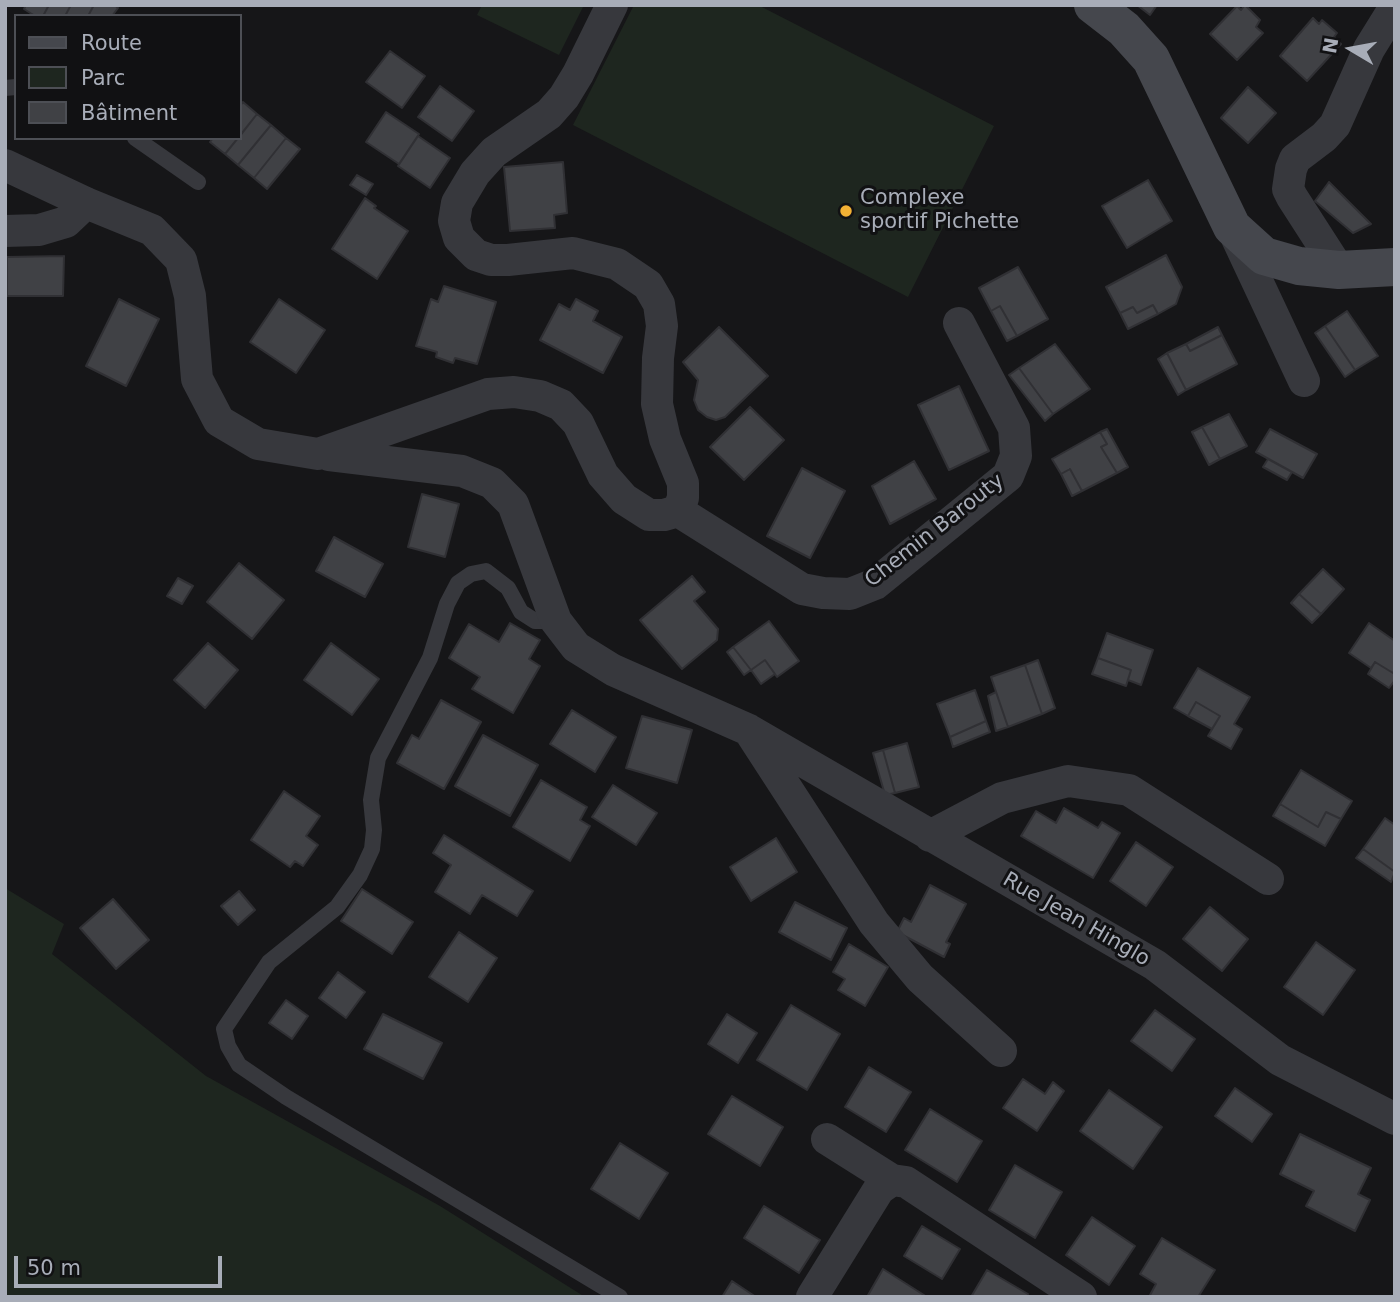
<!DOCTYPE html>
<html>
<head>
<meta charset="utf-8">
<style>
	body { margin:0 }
	#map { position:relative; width:1400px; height:1302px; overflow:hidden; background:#161618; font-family:"DejaVu Sans",sans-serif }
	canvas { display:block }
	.frame { position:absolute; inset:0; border:7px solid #a8adb8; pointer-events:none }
	.legend { position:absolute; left:14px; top:14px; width:228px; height:126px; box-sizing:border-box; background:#111113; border:2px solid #4d4f55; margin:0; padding:9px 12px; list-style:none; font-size:21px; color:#a8adb8 }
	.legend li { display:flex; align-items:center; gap:14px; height:35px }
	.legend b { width:35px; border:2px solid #4d4f55 }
	.north { position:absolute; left:1316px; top:14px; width:70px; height:70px; -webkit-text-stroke:5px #111113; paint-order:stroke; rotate:280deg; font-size:19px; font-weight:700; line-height:28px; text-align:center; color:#a8adb8 }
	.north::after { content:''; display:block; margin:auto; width:24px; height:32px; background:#a8adb8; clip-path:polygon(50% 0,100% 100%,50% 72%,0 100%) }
	.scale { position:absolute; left:14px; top:1256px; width:208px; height:32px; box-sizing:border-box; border:4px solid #a8adb8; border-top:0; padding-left:9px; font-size:21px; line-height:24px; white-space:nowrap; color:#a8adb8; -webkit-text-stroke:5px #111113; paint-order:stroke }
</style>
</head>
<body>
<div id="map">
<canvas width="1400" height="1302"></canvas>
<div class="frame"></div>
<ul class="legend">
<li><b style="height:9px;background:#45474d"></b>Route</li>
<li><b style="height:19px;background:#1e261f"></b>Parc</li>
<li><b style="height:19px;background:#404145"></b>Bâtiment</li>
</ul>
<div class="north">N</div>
<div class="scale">50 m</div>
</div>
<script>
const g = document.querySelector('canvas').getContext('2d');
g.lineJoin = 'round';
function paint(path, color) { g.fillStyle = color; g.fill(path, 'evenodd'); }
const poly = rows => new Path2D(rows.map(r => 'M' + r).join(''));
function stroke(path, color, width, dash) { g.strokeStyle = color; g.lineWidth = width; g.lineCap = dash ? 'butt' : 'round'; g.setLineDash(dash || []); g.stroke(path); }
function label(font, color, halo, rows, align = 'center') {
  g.font = font + ' "DejaVu Sans",sans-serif'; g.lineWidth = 6; g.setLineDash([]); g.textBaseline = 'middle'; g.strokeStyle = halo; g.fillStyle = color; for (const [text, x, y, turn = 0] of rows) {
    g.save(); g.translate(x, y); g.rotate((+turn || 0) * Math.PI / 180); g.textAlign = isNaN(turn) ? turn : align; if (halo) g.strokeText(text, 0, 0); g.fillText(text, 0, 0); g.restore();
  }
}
paint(poly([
	[482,5,584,5,559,55,477,15],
	[634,5,758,5,994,126,908,297,573,125],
	[5,888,64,924,52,954,206,1076,440,1206,585,1297,5,1297]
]), '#1e261f');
const building = poly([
	[26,5,49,5,43,16,35,16,24,9,26,5],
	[49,5,71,5,65,16,43,16,49,5],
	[71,5,94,5,88,16,65,16,71,5],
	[94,5,115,5,118,8,112,16,88,16,94,5],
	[1137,5,1157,5,1150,15,1137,5],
	[1245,5,1260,20,1256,27,1263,33,1237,60,1210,34,1237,6,1241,10,1245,5],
	[1313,18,1319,24,1322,20,1337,33,1334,37,1341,44,1307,81,1280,56,1313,18],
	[390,51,425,76,402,108,366,82,390,51],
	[440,86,474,111,452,141,418,117,440,86],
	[1248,87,1276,113,1248,143,1221,118,1248,87],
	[243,102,257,114,240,136,240,106,243,102],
	[386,112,419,134,399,164,366,142,386,112],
	[257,114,271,125,238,165,225,154,257,114],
	[271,125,286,138,254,178,238,165,271,125],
	[418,136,450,158,430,188,398,166,418,136],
	[213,138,238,138,225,154,210,142,213,138],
	[286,138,300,149,267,189,254,178,286,138],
	[563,162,567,213,554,215,555,228,510,231,504,167,563,162],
	[357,175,373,184,366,195,350,185,357,175],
	[1148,180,1172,221,1127,248,1102,206,1148,180],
	[1329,182,1371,224,1353,233,1315,201,1329,182],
	[365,198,376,206,374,208,408,231,377,279,332,249,365,198],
	[1166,255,1182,287,1176,304,1158,314,1153,305,1137,313,1133,307,1120,313,1106,287,1166,255],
	[64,256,63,296,7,296,7,257,64,256],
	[1018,267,1048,319,1017,336,1000,306,991,311,979,288,1018,267],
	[444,286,496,302,477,364,455,358,453,363,436,357,437,352,416,346,431,299,438,302,444,286],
	[119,299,159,319,126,386,86,366,119,299],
	[279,299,325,330,296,373,250,342,279,299],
	[576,299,598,311,593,321,622,337,603,373,540,340,559,304,570,310,576,299],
	[1153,305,1158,314,1128,329,1120,313,1133,307,1137,313,1153,305],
	[1000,306,1017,336,1007,341,991,311,1000,306],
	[1347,311,1378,356,1355,370,1325,326,1347,311],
	[1325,326,1355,370,1345,377,1315,333,1325,326],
	[719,327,768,376,725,417,716,420,707,417,698,410,694,400,698,380,683,362,719,327],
	[1218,327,1222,335,1190,351,1186,344,1218,327],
	[1222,335,1237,364,1186,390,1167,353,1186,344,1190,351,1222,335],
	[1055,344,1090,389,1053,414,1019,368,1055,344],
	[1167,353,1186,390,1178,395,1158,359,1167,353],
	[1019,368,1053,414,1045,421,1009,375,1019,368],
	[959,386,989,451,949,470,918,405,959,386],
	[750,407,784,440,744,480,710,447,750,407],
	[1229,414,1247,446,1220,459,1202,427,1229,414],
	[1202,427,1220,459,1209,465,1192,432,1202,427],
	[1107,429,1128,467,1117,473,1101,447,1107,444,1100,432,1107,429],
	[1270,429,1317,454,1303,478,1256,452,1270,429],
	[1100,432,1107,444,1101,447,1117,473,1082,491,1070,469,1061,474,1052,459,1100,432],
	[1268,459,1292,472,1287,480,1263,467,1268,459],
	[914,461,936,499,890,524,872,486,914,461],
	[802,468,845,491,810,558,767,536,802,468],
	[1070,469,1082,491,1072,496,1061,474,1070,469],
	[422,494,459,504,445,557,408,547,422,494],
	[334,537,383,564,365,597,316,571,334,537],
	[239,563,284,600,252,639,207,602,239,563],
	[1323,569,1344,589,1321,614,1299,594,1323,569],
	[692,576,705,592,694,601,718,629,717,640,682,669,640,620,692,576],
	[178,578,193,586,182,604,167,596,178,578],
	[1299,594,1321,614,1312,623,1291,603,1299,594],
	[769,621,799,661,777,677,765,660,751,670,733,647,769,621],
	[510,623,540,640,529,659,540,666,513,713,472,689,480,677,449,658,469,624,499,642,510,623],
	[1369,623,1395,641,1395,670,1393,673,1375,662,1371,668,1349,653,1369,623],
	[1107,633,1153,650,1141,685,1128,680,1131,670,1098,658,1107,633],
	[208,643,238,670,205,708,174,680,208,643],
	[331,643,379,679,352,715,304,680,331,643],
	[733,647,751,670,744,675,727,652,733,647],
	[1098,658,1131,670,1126,686,1092,674,1098,658],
	[765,660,775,674,761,684,751,670,765,660],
	[1038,660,1055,708,1042,714,1025,665,1038,660],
	[1375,662,1393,673,1395,670,1395,680,1389,688,1368,674,1375,662],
	[1025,665,1042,714,1008,727,991,677,1025,665],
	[1198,668,1250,697,1234,724,1242,729,1231,749,1208,736,1220,716,1196,702,1188,716,1174,708,1198,668],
	[975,690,986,721,950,737,937,704,975,690],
	[996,692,1008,727,996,731,988,696,996,692],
	[441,700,481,722,444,789,397,763,412,735,419,739,441,700],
	[1196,702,1220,716,1212,729,1188,716,1196,702],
	[572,710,616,737,595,772,550,744,572,710],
	[642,716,692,730,677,783,626,768,642,716],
	[986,721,990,732,953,747,950,737,986,721],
	[483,735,538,765,510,816,455,786,483,735],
	[907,743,919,787,895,793,883,750,907,743],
	[883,750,895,793,885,795,873,753,883,750],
	[1301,770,1352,801,1341,819,1326,812,1318,827,1280,804,1301,770],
	[541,780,587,807,580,820,590,826,570,861,513,827,541,780],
	[613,785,657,813,636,845,592,817,613,785],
	[284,791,320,816,306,836,318,845,303,866,295,861,290,867,251,840,284,791],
	[1280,804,1318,827,1326,812,1341,819,1325,846,1273,816,1280,804],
	[1064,808,1098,828,1102,822,1120,833,1093,878,1021,836,1036,811,1056,823,1064,808],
	[1385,818,1395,825,1395,872,1363,849,1385,818],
	[444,835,533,891,517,916,482,895,470,914,435,892,451,865,433,853,444,835],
	[776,838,797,872,751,901,730,867,776,838],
	[1136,842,1173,867,1146,906,1110,881,1136,842],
	[1363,849,1395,872,1391,882,1356,858,1363,849],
	[930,885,966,904,946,942,950,944,944,957,897,932,904,918,911,922,930,885],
	[362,889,413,922,392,954,341,921,362,889],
	[239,891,255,910,238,925,221,906,239,891],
	[113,899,149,940,116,969,80,928,113,899],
	[795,902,847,928,831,960,779,932,795,902],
	[1210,907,1248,939,1222,971,1183,939,1210,907],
	[459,932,497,958,468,1002,429,977,459,932],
	[1316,942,1355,970,1323,1015,1284,987,1316,942],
	[849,944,888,967,865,1006,838,990,845,979,833,972,849,944],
	[338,972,365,992,346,1018,319,998,338,972],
	[286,1000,308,1016,292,1039,269,1023,286,1000],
	[791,1005,840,1034,807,1090,757,1060,791,1005],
	[1155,1010,1195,1039,1172,1071,1131,1041,1155,1010],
	[383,1014,442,1043,423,1079,364,1049,383,1014],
	[727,1014,757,1033,738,1063,708,1044,727,1014],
	[869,1067,911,1092,886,1132,845,1107,869,1067],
	[1023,1079,1045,1094,1053,1082,1064,1091,1037,1131,1003,1108,1023,1079],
	[1235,1088,1272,1114,1252,1142,1215,1116,1235,1088],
	[1109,1090,1162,1127,1133,1169,1080,1131,1109,1090],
	[732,1096,783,1127,760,1166,708,1134,732,1096],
	[930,1109,982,1141,957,1182,905,1150,930,1109],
	[1300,1134,1371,1168,1358,1194,1370,1200,1355,1231,1306,1206,1314,1191,1280,1174,1300,1134],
	[620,1143,668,1173,639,1219,591,1189,620,1143],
	[1015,1165,1062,1192,1035,1238,989,1210,1015,1165],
	[764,1206,820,1240,799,1273,744,1238,764,1206],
	[1092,1217,1135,1246,1109,1285,1066,1255,1092,1217],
	[922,1226,960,1249,942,1279,904,1256,922,1226],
	[1162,1238,1215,1270,1198,1297,1149,1297,1156,1284,1140,1274,1162,1238],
	[883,1269,927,1297,867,1297,883,1269],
	[987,1270,1028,1294,1027,1297,971,1297,987,1270],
	[732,1281,756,1297,722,1297,732,1281]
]);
paint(building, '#404145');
stroke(building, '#303034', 2);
stroke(poly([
	[5,88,16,87],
	[135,138,198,182],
	[556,621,535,621,521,612,508,588,486,571,471,574,458,583,447,604,430,658,378,758,371,800,374,830,372,849,360,875,337,907,269,962,224,1029,228,1046,239,1065,286,1097,620,1297]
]), '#37383d', 16);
stroke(poly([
	[5,165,86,203,152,230,181,260,190,296,197,379,219,421,258,444,318,454,488,394,514,392,540,396,561,405,578,423,603,475,624,499,649,515,664,515,678,511,683,498,683,483,665,439,657,404,658,358,662,326,659,304,648,285,617,264,573,253,508,260,491,260,476,255,459,238,454,221,457,203,475,173,494,152,549,114,564,97,578,74,612,5],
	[5,231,39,230,66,222,86,203],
	[1235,234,1304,381],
	[1339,270,1292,197,1288,189,1291,169,1295,159,1324,137,1335,125,1369,49,1395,7],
	[329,455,462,471,492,483,513,504,556,621,576,647,613,670,749,730,1155,965,1280,1060,1395,1119],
	[678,511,802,589,823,593,850,594,875,584,1008,476,1016,456,1014,428,959,323],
	[752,735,874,923,920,978,1001,1051],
	[930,836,1002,798,1068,781,1129,790,1268,879],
	[827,1139,892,1180],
	[812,1297,879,1189,892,1180,906,1182,1081,1297]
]), '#37383d', 32);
stroke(poly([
	[1093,5,1124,29,1151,59,1232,227,1264,256,1299,266,1339,270,1395,267]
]), '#45474d', 38);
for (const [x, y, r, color] of [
	[846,211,7,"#f2b134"]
]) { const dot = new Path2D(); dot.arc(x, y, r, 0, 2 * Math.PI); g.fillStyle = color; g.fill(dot); stroke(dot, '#111113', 2.5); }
label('21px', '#a8adb8', '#111113', [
	["Complexe",860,199],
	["sportif Pichette",860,223]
], 'left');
label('21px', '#a8adb8', '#111113', [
	["Chemin Barouty",935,531,-38],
	["Rue Jean Hinglo",1076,920,30]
]);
</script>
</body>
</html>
